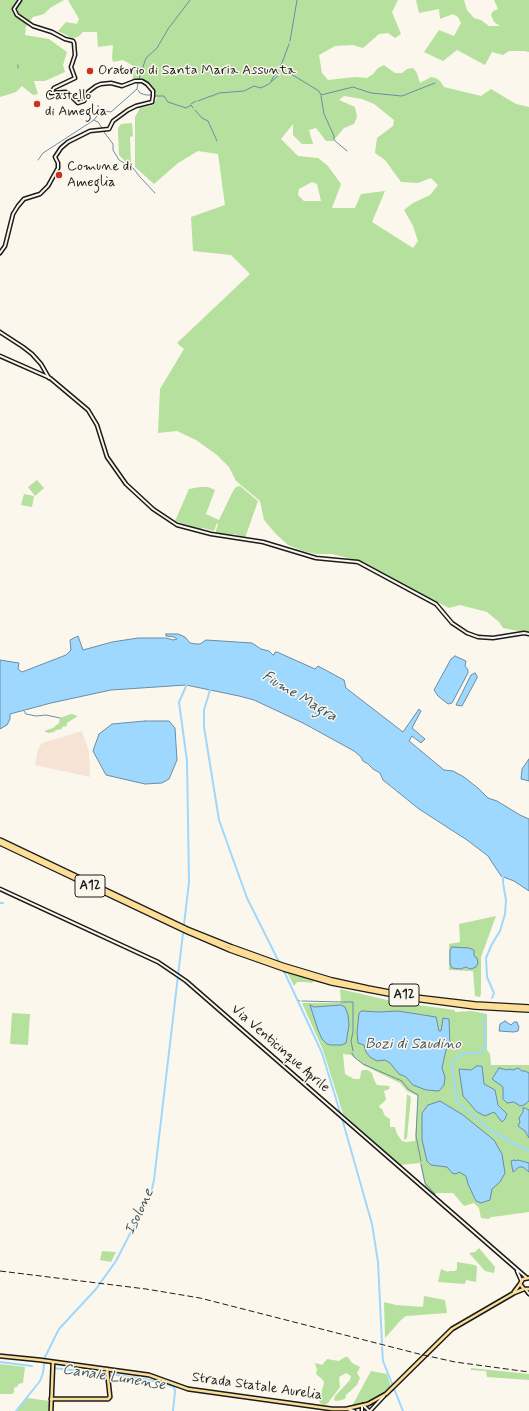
<!DOCTYPE html>
<html>
<head>
<meta charset="utf-8">
<style>
	body { margin:0 }
	canvas { display:block; background:#fbf7ec }
</style>
</head>
<body>
<canvas width="529" height="1411"></canvas>
<script>
const g = document.querySelector('canvas').getContext('2d');
g.lineJoin = 'round';
function paint(path, color) { g.fillStyle = color; g.fill(path, 'evenodd'); }
const poly = rows => new Path2D(rows.map(r => 'M' + r).join(''));
function stroke(path, color, width, dash) { g.strokeStyle = color; g.lineWidth = width; g.lineCap = dash ? 'butt' : 'round'; g.setLineDash(dash || []); g.stroke(path); }
function label(font, color, halo, rows, align = 'center') {
  g.font = font + ' Mynerve,sans-serif'; g.lineWidth = 3; g.setLineDash([]); g.textBaseline = 'middle'; g.strokeStyle = halo; g.fillStyle = color; for (const [text, x, y, turn = 0] of rows) {
    g.save(); g.translate(x, y); g.rotate((+turn || 0) * Math.PI / 180); g.textAlign = isNaN(turn) ? turn : align; if (halo) g.strokeText(text, 0, 0); g.fillText(text, 0, 0); g.restore();
  }
}
paint(poly([
	[82,731,89,752,90,777,35,765,38,749,42,743]
]), '#f6e3d6');
paint(poly([
	[0,0,64,0,50,8,44,14,33,17,26,26,25,35,49,39,67,52,63,65,65,72,45,81,34,81,38,94,33,95,22,86,16,92,0,97],
	[68,0,398,0,392,12,401,34,395,38,388,33,379,34,363,48,353,45,335,46,319,55,322,73,328,80,355,77,367,78,373,74,378,68,384,65,395,73,402,73,407,69,413,68,417,73,420,83,431,77,436,78,440,81,444,87,481,96,491,89,516,104,529,107,529,633,503,628,499,622,487,612,460,605,449,608,356,560,332,554,316,554,303,551,288,545,276,534,264,520,260,501,236,481,229,467,217,455,196,440,177,431,158,433,160,389,184,349,177,343,250,274,231,255,193,251,191,217,225,205,218,154,198,151,178,163,154,184,135,167,135,117,140,108,153,105,157,98,153,87,146,81,132,80,135,67,123,60,113,62,112,58,113,45,98,47,97,32,83,32,78,37,72,38,58,31,66,22,77,24,79,19],
	[344,96,362,99,374,104,394,120,393,126,377,138,375,153,385,160,401,182,418,183,431,178,438,185,430,195,413,203,404,210,413,226,418,241,413,248,372,222,385,191,361,194,355,208,332,208,341,184,328,166,318,158,298,156,281,139,293,124,293,135,302,144,313,144,309,130,316,128,326,141,333,141,344,128,354,124,357,117,355,107,339,100],
	[312,182,317,184,321,201,304,201,298,195,299,189],
	[416,0,464,0,467,10,474,18,481,20,489,26,500,26,494,22,491,15,493,11,498,9,494,0,529,0,529,52,524,51,509,51,503,55,492,52,485,65,457,50,443,61,424,52,439,30,454,36,461,23,458,17,453,14,440,19,439,9,419,13],
	[132,123,133,136,130,137,131,164,128,164,119,155,118,132,118,128,121,124],
	[37,480,44,488,35,496,28,487],
	[240,486,258,501,245,538,234,534,231,536,215,534,218,524,217,523,214,531,203,528,200,529,175,521,189,489,200,487,208,487,215,490,206,514,219,520,233,491,236,487],
	[24,494,34,496,32,507,21,505],
	[71,714,78,716,67,723,67,726,62,727,62,729,56,730,54,732,48,733,44,731,53,728,59,723,60,718],
	[496,916,481,957,481,993,480,997,475,996,473,971,449,970,449,944,460,942,459,924],
	[473,953,475,957,471,969,465,967,461,969,452,968,451,967],
	[288,974,290,974,314,981,312,983,305,982,297,982,294,986],
	[340,989,396,1002,455,1010,455,1012,472,1011,487,1014,487,1050,490,1054,491,1065,529,1065,529,1212,500,1216,491,1217,489,1219,481,1218,479,1208,474,1203,464,1206,453,1193,437,1193,434,1195,425,1186,420,1163,400,1165,343,1114,323,1050,302,1003,341,1003],
	[343,1054,351,1055,365,1066,400,1083,407,1091,418,1096,415,1141,406,1142,402,1141,397,1134,395,1127,390,1127,390,1119,385,1116,382,1109,380,1108,379,1106,385,1101,386,1099,384,1091,389,1089,390,1086,377,1085,374,1080,372,1073,368,1070,362,1070,361,1072,360,1079,354,1079,345,1074],
	[12,1013,30,1014,28,1045,10,1044],
	[407,1094,411,1097,407,1138,405,1140,404,1139],
	[479,1248,495,1267,494,1273,485,1271,469,1253,475,1252],
	[102,1251,116,1252,111,1262,100,1260],
	[457,1262,475,1265,477,1267,476,1282,466,1280,465,1284,438,1282,441,1269,448,1272,449,1271,455,1271,457,1269],
	[424,1296,445,1300,447,1313,406,1316,401,1320,385,1338,384,1302,396,1305,423,1307],
	[345,1357,348,1357,352,1363,360,1367,357,1373,360,1378,357,1385,346,1395,345,1399,337,1401,334,1400,335,1396,350,1380,351,1376,346,1373,339,1377,340,1387,328,1403,325,1405,321,1404,319,1401,324,1383,323,1380,316,1374,317,1370,315,1363,322,1365,327,1359,339,1361],
	[0,1364,25,1367,23,1383,18,1384,18,1386,14,1388,14,1392,12,1394,0,1394],
	[471,1368,529,1374,529,1380,487,1377,486,1371,471,1370],
	[371,1371,387,1374,391,1387,376,1398,362,1404,352,1406],
	[27,1398,50,1401,50,1411,17,1411]
]), '#b6e09d');
const water = poly([
	[166,634,178,634,185,637,190,643,196,644,200,644,206,640,252,643,261,649,269,651,273,655,274,655,275,652,277,652,315,669,318,666,344,680,346,688,403,732,419,709,421,711,412,728,425,739,421,743,412,736,409,741,444,770,453,771,464,777,479,789,488,798,497,801,520,815,529,819,529,891,514,881,501,876,488,856,467,840,419,809,383,780,380,773,373,769,368,764,363,761,361,757,354,751,303,723,254,700,239,696,186,685,111,690,51,703,10,714,10,719,7,725,0,729,0,660,19,663,18,669,22,672,66,655,71,650,70,640,78,636,83,650,112,642,138,638,166,638,173,640,177,639,174,637,166,636,166,634],
	[455,656,466,661,465,666,468,670,468,673,452,703,448,704,438,696,434,690,451,659,455,656],
	[475,673,477,676,477,678,462,706,456,705,471,675,475,673],
	[145,721,169,721,175,728,177,760,169,779,162,783,145,784,106,775,93,751,99,734,112,724,145,721],
	[529,759,529,781,521,779,522,769,529,759],
	[452,947,469,948,474,950,474,956,477,958,478,963,476,967,471,969,465,967,461,969,452,968,450,964,450,950,452,947],
	[310,1005,314,1007,341,1005,345,1007,348,1015,349,1025,346,1043,342,1045,331,1045,327,1044,322,1039,318,1030,310,1005],
	[362,1011,379,1012,398,1011,436,1017,439,1031,441,1031,443,1018,449,1019,450,1047,446,1050,442,1068,445,1077,444,1085,439,1091,426,1090,413,1085,406,1077,399,1074,390,1063,385,1060,377,1061,370,1057,366,1052,364,1045,358,1043,357,1033,359,1013,362,1011],
	[505,1021,511,1025,514,1022,517,1022,519,1027,518,1031,514,1032,499,1031,500,1024,505,1021],
	[477,1066,482,1066,484,1084,495,1090,498,1105,507,1114,505,1119,502,1122,494,1112,485,1116,477,1112,463,1096,459,1069,471,1070,477,1066],
	[499,1068,507,1070,509,1069,513,1070,518,1068,522,1071,525,1071,529,1073,529,1101,524,1105,520,1106,514,1102,507,1103,503,1099,503,1087,492,1079,499,1068],
	[440,1101,463,1115,494,1140,502,1154,505,1173,500,1182,492,1189,490,1200,481,1203,476,1201,468,1184,466,1176,459,1172,456,1174,452,1173,447,1167,431,1165,427,1161,422,1140,422,1113,428,1105,440,1101],
	[523,1108,525,1108,529,1110,529,1138,525,1131,518,1126,520,1122,519,1118,523,1112,523,1108],
	[514,1160,516,1161,518,1160,529,1163,529,1172,523,1167,519,1167,513,1172,511,1161,514,1160]
]);
paint(water, '#9ed8fe');
stroke(water, '#6a8da4', 1);
stroke(poly([
	[290,41,297,0],
	[18,68,18,65],
	[139,79,146,58,157,48,168,29,190,0],
	[271,81,282,63,289,44],
	[138,90,140,93,146,95,151,95],
	[155,96,164,96,168,102,186,108,191,105,193,108],
	[321,96,324,114,334,136,334,140,347,151],
	[198,101,211,96,212,96,219,93,244,91,254,86,261,88,269,84,281,73,291,74,319,91,321,95,353,87,371,93,402,96,435,83],
	[191,104,196,101],
	[195,110,202,118,208,121,217,141],
	[94,120,98,122,102,128],
	[104,132,113,144,113,150,119,160,133,168,140,177,155,193],
	[38,160,43,153,94,120,100,112,105,111,111,112,137,89,138,83],
	[24,711,26,714,36,716,46,715,60,718],
	[298,1000,300,1001],
	[302,1001,342,1002],
	[343,1002,353,1002,353,1032,351,1041,353,1051],
	[352,1053,354,1057,363,1064,402,1081,408,1089,418,1095,416,1136,421,1161],
	[421,1164,425,1183,435,1194]
]), '#6a8da4', 1);
stroke(poly([
	[211,687,204,710,204,727,219,820,247,898,280,964],
	[0,903,3,903],
	[283,969,322,1053,343,1122,372,1224,378,1262,382,1343],
	[492,998,494,993,487,977,486,958,492,944,500,931,505,914,506,900,503,883,503,874],
	[484,1016,485,1048,484,1050,482,1052,462,1054,453,1061,452,1064,457,1102,493,1132,529,1151],
	[382,1347,383,1361,403,1411],
	[0,1362,32,1366],
	[53,1368,133,1377,160,1382,174,1387,175,1391,173,1411],
	[16,1411,40,1381,43,1373,45,1357,59,1329,96,1289,116,1261,151,1193,154,1180,189,882,187,761,179,702,187,684]
]), '#9ed8fe', 2);
const tertiary = poly([
	[0,253,5,246,13,214,18,206,24,199,40,194,48,186,58,168,58,163,55,157,61,148,68,142,90,131,109,129,113,121,128,110,136,106,152,102,153,96,153,91,147,84,142,81,135,81,122,86,111,83,101,84,96,86,88,92,84,101,78,103,69,94,66,92,51,93,54,88,75,78,71,67,75,55,74,43,73,41,65,39,52,32,33,26,17,15,14,9,20,0],
	[0,332,23,347,32,354,41,364,49,378]
]);
const secondary = poly([
	[0,356,50,378,88,410,97,425,107,457,126,484,153,509,177,525,211,534,263,542,316,558,358,562,436,604,452,623,467,633,478,637,493,638,524,633,529,634],
	[0,889,158,962,186,981,527,1278],
	[517,1271,521,1280],
	[526,1290,529,1294],
	[363,1405,369,1411],
	[347,1409,354,1411],
	[362,1411,362,1406],
	[370,1411,384,1396]
]);
const primary = poly([
	[529,1278,523,1279,520,1284,524,1289,529,1289],
	[514,1292,520,1284],
	[0,1356,40,1360,149,1375,188,1389,332,1409,346,1409,368,1404,386,1394,452,1329,514,1293,524,1289],
	[51,1399,108,1399,110,1397,107,1369],
	[51,1411,53,1362]
]);
const motorway = poly([
	[0,840,187,929,232,947,282,965,332,980,368,988,415,997,475,1004,529,1007],
	[0,843,188,932,230,950,284,969,332,983,415,999,475,1007,529,1010]
]);
stroke(tertiary, '#1c1c1c', 5);
stroke(secondary, '#1c1c1c', 5);
stroke(primary, '#1c1c1c', 5.5);
stroke(motorway, '#1c1c1c', 6);
stroke(tertiary, '#fbf7ec', 2);
stroke(secondary, '#fbf7ec', 2);
stroke(primary, '#fcde96', 2.5);
stroke(motorway, '#fcde96', 3.5);
stroke(poly([
	[0,1271,146,1289,200,1298,419,1354,455,1362,529,1372]
]), '#1c1c1c', 1, [6, 3]);
for (const [x, y, r, color] of [
	[90,71,4,"#c8321e"],
	[37,104,4,"#c8321e"],
	[59,175,4,"#c8321e"]
]) { const dot = new Path2D(); dot.arc(x, y, r, 0, 2 * Math.PI); g.fillStyle = color; g.fill(dot); stroke(dot, '#fbf7ec', 1.5); }
for (const [x, y, w] of [
	[90,886,30],
	[404,995,30]
]) { const box = new Path2D(); box.roundRect(x - w / 2, y - 11, w, 22, 3); g.fillStyle = '#fbf7ec'; g.fill(box); stroke(box, '#1c1c1c', 1); }
label('bold 13px', '#1c1c1c', null, [
	["A12",90,886],
	["A12",404,995]
]);
label('14px', '#1c1c1c', '#fbf7ec', [
	["Oratorio di Santa Maria Assunta",98,71],
	["Castello",45,96],
	["di Ameglia",45,112],
	["Comune di",67,167],
	["Ameglia",67,183]
], 'left');
label('14px', '#1c1c1c', '#fbf7ec', [
	["Via Venticinque Aprile",280,1049,41],
	["Strada Statale Aurelia",257,1387,8]
]);
label('italic 15px', '#435460', '#fbf7ec', [
	["Fiume Magra",299,697,31],
	["Bozi di Saudino",413,1045],
	["Isolone",140,1212,-65],
	["Canale Lunense",114,1378,9]
]);
</script>
</body>
</html>
